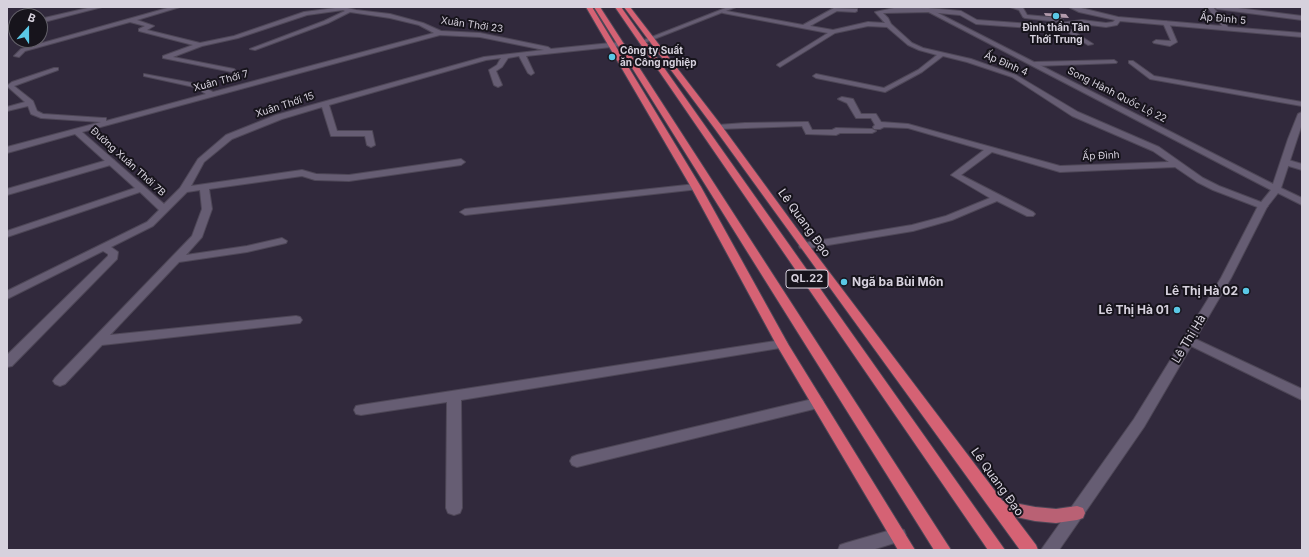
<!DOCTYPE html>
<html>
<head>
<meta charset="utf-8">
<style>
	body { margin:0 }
	#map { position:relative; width:1309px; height:557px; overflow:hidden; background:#31293c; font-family:Inter,sans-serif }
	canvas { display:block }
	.frame { position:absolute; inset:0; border:8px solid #d6d1dd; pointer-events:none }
	.north { position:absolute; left:8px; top:8px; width:40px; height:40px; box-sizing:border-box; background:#17141c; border:1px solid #636069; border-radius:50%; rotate:21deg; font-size:11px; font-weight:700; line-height:16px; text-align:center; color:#d6d1dd }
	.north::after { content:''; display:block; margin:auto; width:14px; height:18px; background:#5ac8e6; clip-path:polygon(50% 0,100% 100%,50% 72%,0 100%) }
</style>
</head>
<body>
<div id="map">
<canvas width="1309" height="557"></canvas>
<div class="frame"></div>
<div class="north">B</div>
</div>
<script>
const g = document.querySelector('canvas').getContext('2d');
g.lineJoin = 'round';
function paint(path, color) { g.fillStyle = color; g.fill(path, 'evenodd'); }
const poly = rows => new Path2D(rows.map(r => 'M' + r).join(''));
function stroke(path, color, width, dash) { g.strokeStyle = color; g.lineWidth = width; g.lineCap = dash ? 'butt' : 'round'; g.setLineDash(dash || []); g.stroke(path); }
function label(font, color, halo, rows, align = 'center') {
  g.font = font + ' Inter,sans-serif'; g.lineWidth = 4; g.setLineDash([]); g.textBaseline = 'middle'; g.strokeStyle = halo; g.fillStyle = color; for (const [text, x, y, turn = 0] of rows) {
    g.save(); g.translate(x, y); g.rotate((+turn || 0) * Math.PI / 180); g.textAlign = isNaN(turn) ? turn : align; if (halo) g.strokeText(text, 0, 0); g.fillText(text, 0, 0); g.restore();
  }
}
paint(poly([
	[1044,13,1066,14,1069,18,1046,17]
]), '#b29bac');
const service = poly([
	[1166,21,1169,23,1177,42,1170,46,1154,43,1153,42,1156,40,1171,41,1163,23,1166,21],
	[1058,24,1062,24,1093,44,1088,45,1058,26,1058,24],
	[1129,61,1133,61,1154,76,1302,102,1302,106,1150,79,1129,63,1129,61],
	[111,159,114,160,115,162,114,164,7,195,7,189,111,159],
	[782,340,786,341,788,344,786,347,461,400,462,508,460,513,454,515,448,513,446,508,447,402,361,415,356,414,354,410,356,406,361,405,782,340]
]);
const minor = poly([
	[92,7,102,7,40,23,40,19,92,7],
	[171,7,180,7,137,20,154,26,147,30,200,43,234,36,304,12,343,7,356,10,390,14,423,23,441,31,480,33,548,47,551,49,621,42,624,44,621,46,526,56,534,73,531,75,528,73,519,56,508,58,502,67,496,71,502,85,498,87,494,85,489,70,497,65,501,58,486,60,329,105,337,131,372,131,375,145,371,147,367,145,365,136,331,136,322,107,282,119,232,139,204,162,191,186,302,170,316,174,349,175,461,159,465,162,461,165,349,181,315,180,302,176,209,189,212,209,202,237,186,255,247,246,282,238,287,241,286,243,247,252,179,262,110,335,296,316,300,317,302,320,300,323,102,345,65,384,60,386,55,384,53,381,55,378,192,236,202,209,200,190,187,192,153,226,111,247,118,252,117,259,12,366,7,367,7,355,108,256,108,254,103,251,7,299,7,291,147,222,159,210,140,192,7,237,7,231,135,188,75,134,7,153,7,147,101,122,41,118,31,114,28,106,7,111,7,107,25,102,8,87,8,85,12,82,54,68,58,68,58,70,14,86,33,101,37,111,43,114,103,118,106,118,106,121,206,94,194,87,144,76,144,74,198,84,213,92,434,33,419,25,390,18,350,12,328,23,255,50,250,49,324,21,345,11,343,10,307,15,238,38,202,46,173,57,234,69,235,70,232,72,163,58,163,56,193,45,139,31,139,29,145,26,130,22,25,51,19,57,14,56,21,49,171,7],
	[440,35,480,37,544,50,484,57,276,115,226,135,198,159,180,188,164,204,82,132,440,35],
	[1010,7,1023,8,1027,15,1060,18,1063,20,1060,22,1025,18,1023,17,1019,10,1010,7],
	[1069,7,1077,7,1118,17,1222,26,1207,7,1213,7,1228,27,1302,33,1302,37,1120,21,1117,25,1106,27,1082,24,1052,28,1031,28,976,24,960,15,928,12,883,13,888,18,891,24,912,43,923,48,971,59,1016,75,1078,112,1159,147,1203,178,1219,186,1266,204,1268,206,1266,208,1260,208,1213,190,1197,182,1175,167,1060,172,992,152,961,175,1033,212,1035,214,1033,216,1027,216,997,201,952,220,913,231,804,249,800,248,799,246,804,243,912,225,946,216,990,198,951,175,984,150,908,128,884,127,880,129,874,129,873,127,875,125,871,118,856,118,847,103,838,99,842,97,853,99,861,114,876,114,881,122,908,124,1060,166,1169,162,1153,151,1072,116,1012,77,967,62,943,56,922,72,885,92,816,78,813,76,816,74,884,88,918,70,937,55,919,50,908,45,887,27,868,26,835,33,780,67,777,65,778,64,828,33,723,13,720,11,721,10,803,25,834,8,857,9,857,11,855,12,837,11,810,26,833,30,868,22,885,23,875,12,894,8,928,8,961,11,977,20,1031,24,1052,24,1082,20,1106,23,1113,22,1115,20,1079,12,1069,7],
	[1214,7,1230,7,1302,16,1302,20,1217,9,1214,7],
	[16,25,16,29,7,30,7,26,16,25],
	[1114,60,1117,62,1116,63,1035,66,1032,64,1035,62,1114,60],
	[805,122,808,122,812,130,832,130,836,128,872,129,876,131,872,133,840,133,836,135,806,134,802,126,718,129,714,127,718,125,745,123,805,122],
	[1285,159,1302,164,1302,170,1282,164,1281,162,1285,159],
	[696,184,701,187,699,189,465,215,460,212,465,209,696,184],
	[1189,336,1302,389,1302,400,1185,343,1183,340,1185,337,1189,336],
	[817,398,822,399,824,403,822,407,577,467,572,465,570,461,572,457,577,455,817,398],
	[898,528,904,530,906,535,904,540,872,550,838,550,840,545,846,543,898,528]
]);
const tertiary = poly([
	[728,7,736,7,644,43,639,42,728,7],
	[919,7,926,7,1273,184,1288,139,1298,114,1302,112,1302,124,1281,188,1302,198,1302,205,1278,193,1267,207,1231,278,1144,427,1059,550,1041,550,1134,419,1221,278,1258,206,1271,190,919,7]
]);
const primary = poly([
	[999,500,1035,507,1056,509,1077,506,1083,508,1085,513,1083,518,1077,520,1056,523,1035,521,993,512,991,507,993,502,999,500]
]);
const trunk = poly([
	[586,7,592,7,701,187,788,344,915,550,898,550,776,344,691,187,586,7],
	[594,7,600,7,951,550,934,550,594,7],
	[615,7,621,7,1005,550,988,550,615,7],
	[624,7,630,7,721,125,808,244,1036,545,1038,550,1020,550,715,129,624,7]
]);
stroke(service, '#4e4757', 2);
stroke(minor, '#4e4757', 2);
stroke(tertiary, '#4e4757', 2);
stroke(primary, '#4e4757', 2);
stroke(trunk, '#4e4757', 2);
paint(service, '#665d73');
paint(minor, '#665d73');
paint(tertiary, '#665d73');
paint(primary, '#b96174');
paint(trunk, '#d56274');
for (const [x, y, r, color] of [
	[1056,16,4,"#5ac8e6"],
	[612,57,4,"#5ac8e6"],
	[844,282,4,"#5ac8e6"],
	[1246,291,4,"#5ac8e6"],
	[1177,310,4,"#5ac8e6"]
]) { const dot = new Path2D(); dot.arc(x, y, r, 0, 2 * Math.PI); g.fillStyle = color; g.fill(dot); stroke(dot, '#17141c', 1.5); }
label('10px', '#d6d1dd', '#17141c', [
	["Ấp Đình 5",1223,19,5],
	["Xuân Thới 23",472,25,8],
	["Ấp Đình 4",1006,64,23],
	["Xuân Thới 7",221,81,-15],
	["Song Hành Quốc Lộ 22",1117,95,27],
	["Xuân Thới 15",285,105,-18],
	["Ấp Đình",1101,156,-3],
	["Đường Xuân Thới 7B",128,162,42]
]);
label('bold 10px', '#d6d1dd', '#17141c', [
	["Đình thần Tân",1056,28],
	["Thới Trung",1056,40],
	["Công ty Suất",620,51,"left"],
	["ăn Công nghiệp",620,63,"left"]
]);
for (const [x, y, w] of [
	[807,279,42]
]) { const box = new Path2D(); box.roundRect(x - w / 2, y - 9, w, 18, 3); g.fillStyle = '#17141c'; g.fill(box); stroke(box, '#d6d1dd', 1); }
label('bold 11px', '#d6d1dd', null, [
	["QL.22",807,279]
]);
label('12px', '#d6d1dd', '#17141c', [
	["Lê Quang Đạo",804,223,54],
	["Lê Thị Hà",1189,339,-59],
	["Lê Quang Đạo",997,482,54]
]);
label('bold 12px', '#d6d1dd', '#17141c', [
	["Ngã ba Bùi Môn",852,282,"left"],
	["Lê Thị Hà 02",1238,291],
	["Lê Thị Hà 01",1169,310]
], 'right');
</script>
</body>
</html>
